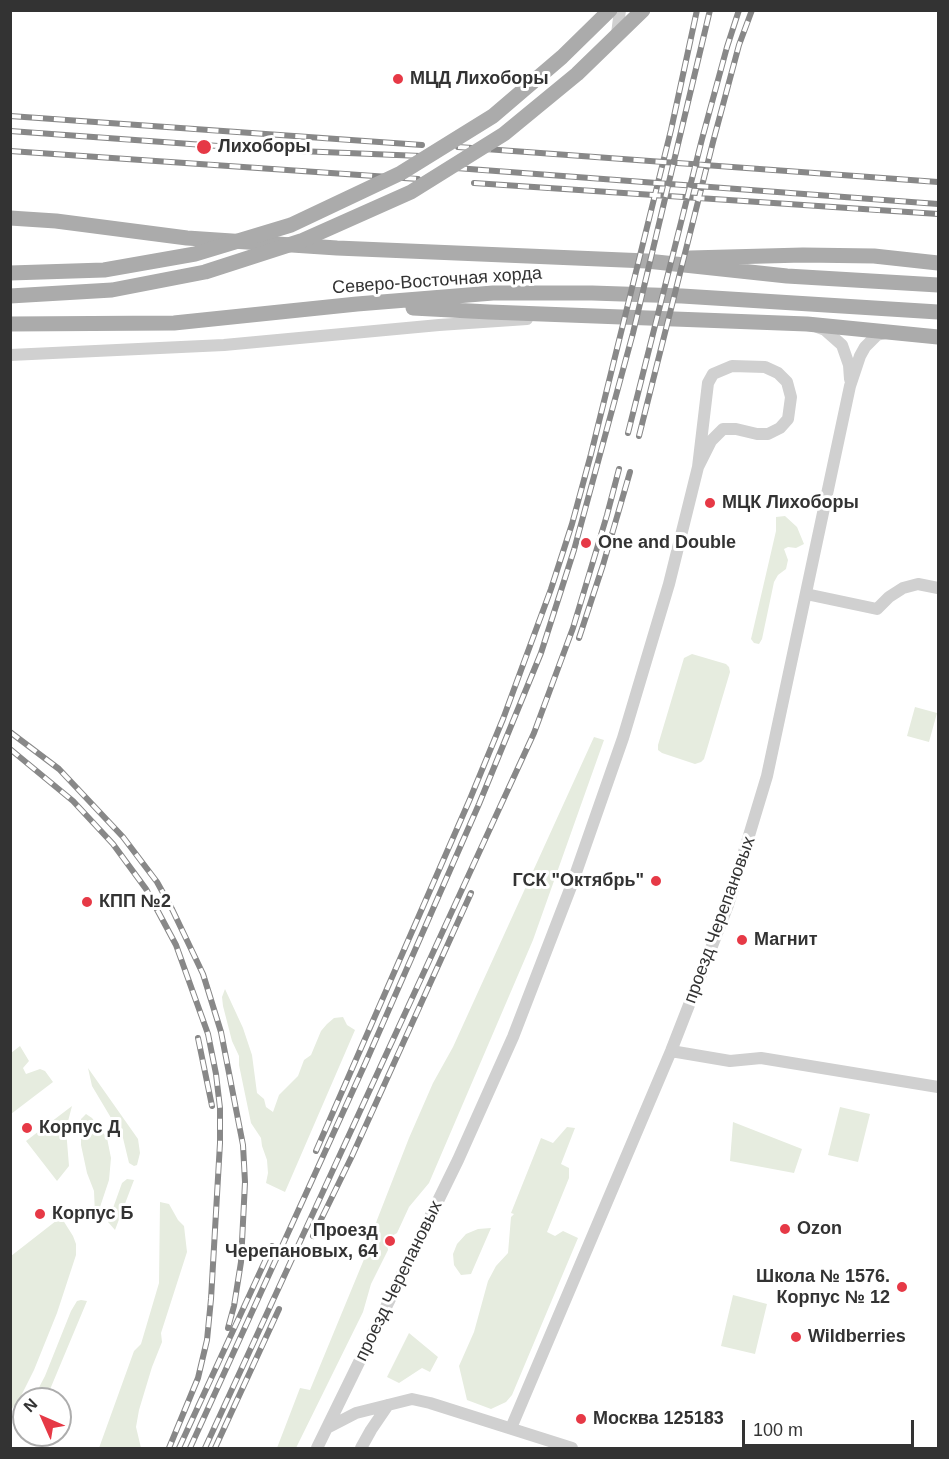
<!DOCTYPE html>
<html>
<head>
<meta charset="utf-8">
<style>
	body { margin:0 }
	#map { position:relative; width:949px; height:1459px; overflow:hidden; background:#fff; font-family:Helvetica,sans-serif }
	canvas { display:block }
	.frame { position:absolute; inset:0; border:12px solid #333; pointer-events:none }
	.north { position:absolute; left:12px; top:1387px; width:60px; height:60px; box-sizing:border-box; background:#fff; border:2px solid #adadad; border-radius:50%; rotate:315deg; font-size:16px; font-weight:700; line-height:24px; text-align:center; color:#333 }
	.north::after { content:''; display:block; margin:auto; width:21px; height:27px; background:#e63946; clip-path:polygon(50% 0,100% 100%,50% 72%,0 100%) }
	.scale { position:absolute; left:742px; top:1420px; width:172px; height:27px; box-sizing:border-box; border:3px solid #333; border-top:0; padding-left:8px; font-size:18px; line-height:21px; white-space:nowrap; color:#333; -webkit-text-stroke:4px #fff; paint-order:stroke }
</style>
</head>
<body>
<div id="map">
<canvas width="949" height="1459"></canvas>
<div class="frame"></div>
<div class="north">N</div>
<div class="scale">100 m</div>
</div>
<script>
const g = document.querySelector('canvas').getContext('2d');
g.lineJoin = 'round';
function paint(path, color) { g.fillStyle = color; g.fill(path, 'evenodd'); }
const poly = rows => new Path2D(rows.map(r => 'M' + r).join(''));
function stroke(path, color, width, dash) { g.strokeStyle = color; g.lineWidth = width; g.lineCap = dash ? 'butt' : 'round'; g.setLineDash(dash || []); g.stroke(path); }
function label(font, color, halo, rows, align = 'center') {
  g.font = font + ' Helvetica,sans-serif'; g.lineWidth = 6; g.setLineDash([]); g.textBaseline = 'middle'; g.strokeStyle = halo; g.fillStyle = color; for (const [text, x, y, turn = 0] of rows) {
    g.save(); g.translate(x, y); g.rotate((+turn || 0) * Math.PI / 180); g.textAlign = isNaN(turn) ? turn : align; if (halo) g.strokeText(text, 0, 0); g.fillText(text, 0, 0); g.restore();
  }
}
paint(poly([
	[785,516,797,527,804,544,796,548,788,547,784,549,788,560,786,569,778,575,774,582,762,639,759,644,754,643,751,639,776,531,776,517],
	[692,654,726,664,729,667,730,672,704,759,701,762,695,764,662,753,658,750,658,745,684,658],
	[915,707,937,713,929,742,907,736],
	[594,737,604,740,533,940,429,1183,409,1207,397,1233,390,1237,387,1242,388,1250,371,1284,363,1312,296,1448,277,1448,300,1388,310,1390,367,1252,377,1220,409,1138,433,1083,453,1047],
	[225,989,243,1028,252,1055,257,1093,264,1099,266,1107,273,1112,279,1095,298,1076,304,1060,311,1055,321,1031,327,1024,334,1018,343,1017,347,1025,355,1030,285,1192,266,1183,268,1173,267,1160,262,1146,261,1138,251,1123,239,1065,239,1056,232,1041,223,1006,222,997],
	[20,1046,29,1061,23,1068,26,1074,40,1069,45,1071,53,1082,11,1114,11,1053],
	[88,1068,138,1139,140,1153,137,1165,134,1166,129,1163,123,1138,92,1086],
	[72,1106,66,1129,69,1166,57,1181,26,1141],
	[840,1107,870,1114,858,1162,828,1155],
	[86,1114,92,1118,107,1138,111,1158,109,1180,100,1207,95,1215,94,1191,87,1173,81,1145,81,1119],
	[733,1122,802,1149,794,1173,730,1161],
	[567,1127,575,1128,561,1164,569,1168,569,1178,547,1232,555,1236,563,1231,578,1238,512,1395,506,1402,491,1409,467,1400,459,1366,474,1332,488,1281,496,1266,508,1253,511,1217,514,1214,511,1213,541,1138,553,1143],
	[127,1179,134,1180,115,1230,108,1222,122,1183],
	[160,1202,169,1204,178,1220,184,1226,187,1252,161,1333,162,1342,152,1367,139,1410,136,1427,141,1448,99,1448,134,1351,141,1344,159,1283],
	[61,1217,73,1236,76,1244,76,1255,57,1313,34,1370,20,1398,11,1410,11,1256],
	[491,1228,471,1274,461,1275,454,1265,453,1254,457,1244,466,1234,478,1229],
	[733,1295,767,1304,755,1354,721,1346],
	[81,1300,87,1301,46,1399,33,1399,45,1376,71,1311,77,1301],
	[409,1333,438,1357,430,1372,422,1368,399,1383,387,1377]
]), '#e6ecdf');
stroke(poly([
	[617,34,620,10],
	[817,327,825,330,842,345,849,365,850,379],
	[10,355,224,345,439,325,527,319],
	[806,594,877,609,889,597,903,588,918,584,938,588],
	[671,1051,730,1061,761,1058,938,1087],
	[327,1428,356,1413,412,1399,430,1403,572,1448],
	[511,1428,671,1051,728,905,767,776,850,386,860,356,865,347,877,335,886,333],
	[317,1448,458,1160,513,1037,572,884,623,738,669,584,698,467,708,383,713,374,732,366,765,367,778,373,787,382,791,397,788,419,780,428,768,434,757,434,736,429,723,429,711,441,698,467],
	[361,1448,371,1430,388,1405]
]), '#d0d0d0', 12);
stroke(poly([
	[10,218,56,221,187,238,337,248,647,261,787,276,938,285],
	[690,258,803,255,874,256,938,263],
	[413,308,489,312,807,324,938,337],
	[10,324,174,323,357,304,493,293,592,293,682,296,938,312]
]), '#ababab', 15);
const rail = poly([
	[10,116,422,145],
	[10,131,274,150,421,156],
	[458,147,938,182],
	[10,151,418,179],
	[456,168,938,204],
	[474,183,938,214],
	[628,433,702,139,727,47,739,10],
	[639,436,713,142,739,45,752,10],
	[579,638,603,565,630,472],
	[10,732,59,769,123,837,157,882,172,909,203,974,221,1032,243,1145,245,1182,241,1262,234,1306,228,1328],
	[10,749,73,801,113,844,146,889,176,945,208,1034,216,1074,220,1108,220,1143,211,1299,207,1340,198,1378,169,1448],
	[198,1038,212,1106],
	[316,1151,470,799,503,719,551,589,572,524,591,454,671,130,697,10],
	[313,1236,352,1156,471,893],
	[179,1448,272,1246],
	[190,1448,365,1064,479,804,541,653,574,550,633,333,710,10],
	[205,1448,534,733,573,628,607,515,619,469],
	[215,1448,279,1309]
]);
stroke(rail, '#888', 6);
stroke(rail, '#fff', 4, [11]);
stroke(poly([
	[10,273,104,270,195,254,291,225,401,173,493,116,562,57,610,10],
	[10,296,112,290,205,272,301,241,411,192,504,134,577,74,643,10]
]), '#ababab', 15);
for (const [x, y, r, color] of [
	[398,79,6,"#e63946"],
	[204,147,8,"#e63946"],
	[710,503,6,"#e63946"],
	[586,543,6,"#e63946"],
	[656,881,6,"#e63946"],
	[87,902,6,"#e63946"],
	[742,940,6,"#e63946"],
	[27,1128,6,"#e63946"],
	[40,1214,6,"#e63946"],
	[785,1229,6,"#e63946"],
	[390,1241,6,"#e63946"],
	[902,1287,6,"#e63946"],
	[796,1337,6,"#e63946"],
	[581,1419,6,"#e63946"]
]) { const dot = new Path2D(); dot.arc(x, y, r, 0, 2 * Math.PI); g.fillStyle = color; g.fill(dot); stroke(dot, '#fff', 2); }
label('bold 18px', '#333', '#fff', [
	["МЦД Лихоборы",410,79],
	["Лихоборы",218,147],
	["МЦК Лихоборы",722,503],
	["One and Double",598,543],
	["ГСК \"Октябрь\"",644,881,"right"],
	["КПП №2",99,902],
	["Магнит",754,940],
	["Корпус Д",39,1128],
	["Корпус Б",52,1214],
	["Ozon",797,1229],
	["Проезд",378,1231,"right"],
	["Черепановых, 64",378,1252,"right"],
	["Школа № 1576.",890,1277,"right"],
	["Корпус № 12",890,1298,"right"],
	["Wildberries",808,1337],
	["Москва 125183",593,1419]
], 'left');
label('18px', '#333', '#fff', [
	["Северо-Восточная хорда",437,281,-4],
	["проезд Черепановых",720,920,-70],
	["проезд Черепановых",399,1281,-64]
]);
</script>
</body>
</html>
